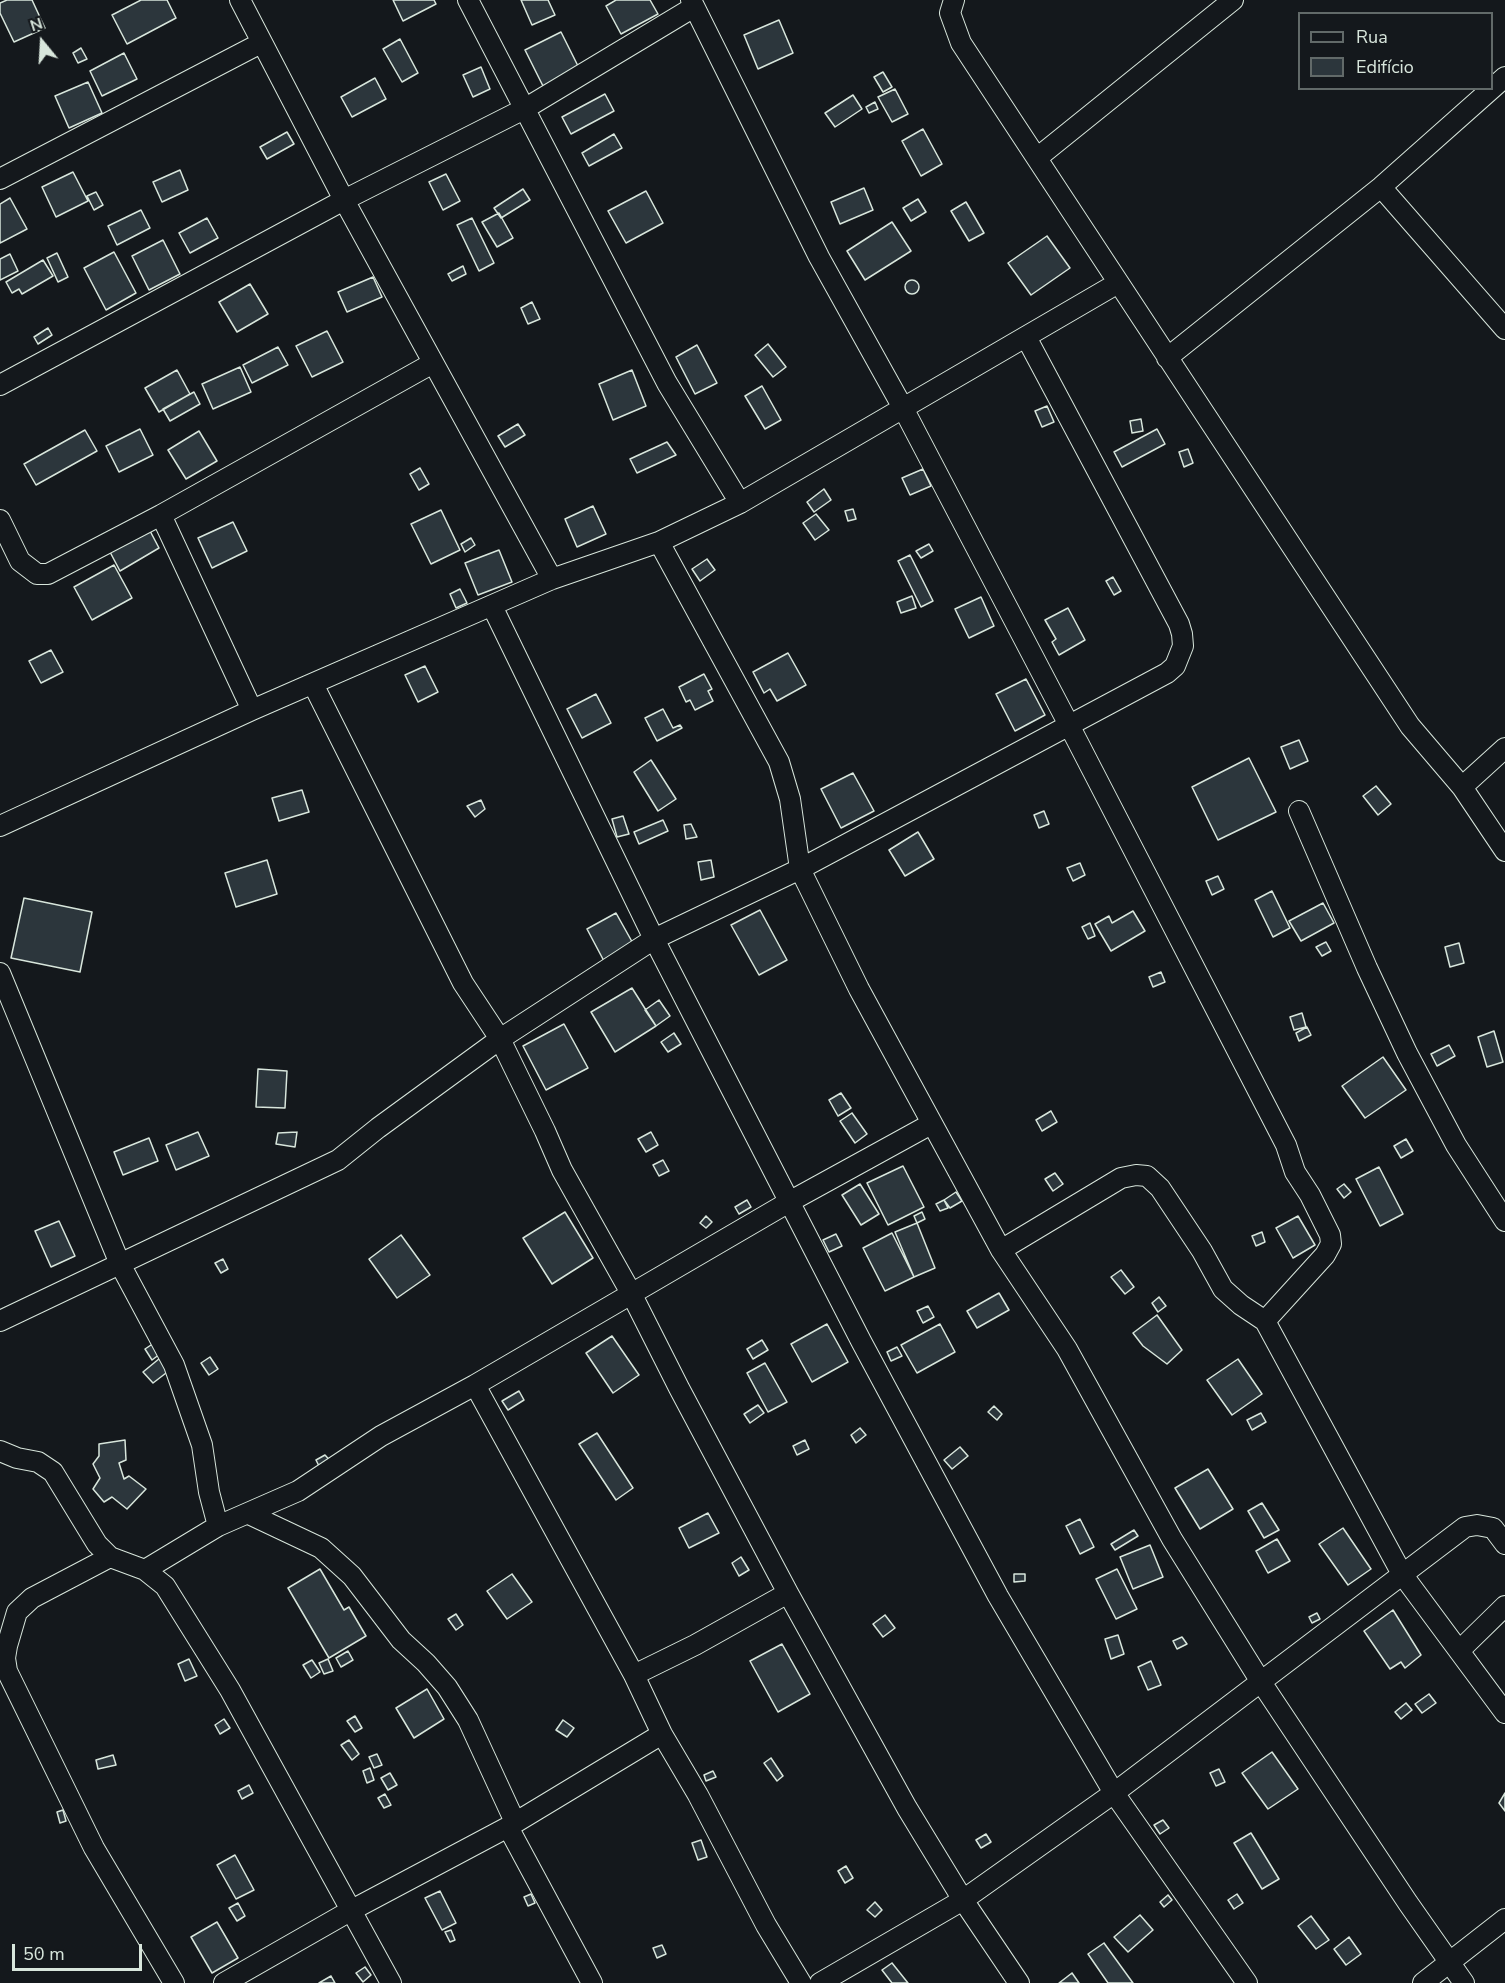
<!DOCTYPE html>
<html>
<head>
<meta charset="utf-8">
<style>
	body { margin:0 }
	#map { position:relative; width:1505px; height:1983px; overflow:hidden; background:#14181c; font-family:"Nunito Sans",sans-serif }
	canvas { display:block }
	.legend { position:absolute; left:1298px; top:12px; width:195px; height:78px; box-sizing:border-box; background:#14181c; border:2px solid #626a69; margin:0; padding:8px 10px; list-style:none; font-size:18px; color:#d8e6dc }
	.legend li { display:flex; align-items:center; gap:12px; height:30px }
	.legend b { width:30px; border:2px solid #626a69 }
	.north { position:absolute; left:12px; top:12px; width:60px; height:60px; -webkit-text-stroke:4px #14181c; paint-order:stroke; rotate:342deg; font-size:16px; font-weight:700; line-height:24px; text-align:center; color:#d8e6dc }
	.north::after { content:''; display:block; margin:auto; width:21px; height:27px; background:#d8e6dc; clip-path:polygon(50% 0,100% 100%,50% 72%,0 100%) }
	.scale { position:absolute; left:12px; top:1944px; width:130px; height:27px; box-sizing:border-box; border:3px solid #d8e6dc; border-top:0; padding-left:8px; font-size:18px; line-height:21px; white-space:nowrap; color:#d8e6dc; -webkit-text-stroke:4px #14181c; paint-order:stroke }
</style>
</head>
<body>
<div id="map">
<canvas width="1505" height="1983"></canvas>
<ul class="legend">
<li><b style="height:8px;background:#14181c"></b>Rua</li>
<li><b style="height:16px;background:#2c363c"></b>Edifício</li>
</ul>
<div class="north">N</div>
<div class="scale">50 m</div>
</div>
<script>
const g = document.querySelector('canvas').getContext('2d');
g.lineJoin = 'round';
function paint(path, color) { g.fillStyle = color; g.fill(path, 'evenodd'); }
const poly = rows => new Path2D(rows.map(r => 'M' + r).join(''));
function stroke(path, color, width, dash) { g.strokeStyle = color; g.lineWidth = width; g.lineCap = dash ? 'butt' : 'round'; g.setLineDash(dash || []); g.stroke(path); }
const building = poly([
	[7,0,32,0,45,28,14,42,0,13,0,3,7,0],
	[141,0,167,0,176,18,127,44,112,15,141,0],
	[393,0,434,0,436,4,403,21,393,0],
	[521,0,548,0,555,15,532,25,521,0],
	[616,0,650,0,658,14,621,34,606,6,616,0],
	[779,20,793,53,758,69,744,35,779,20],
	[561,32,579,68,543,86,525,50,561,32],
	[400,39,418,73,402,82,383,49,400,39],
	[81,48,87,59,78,63,73,53,81,48],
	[124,53,137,79,102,96,90,71,124,53],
	[481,67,490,89,473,97,463,75,481,67],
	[883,72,892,87,883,92,874,77,883,72],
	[375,78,386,99,352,117,341,97,375,78],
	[88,82,102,113,69,128,55,96,88,82],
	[895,89,908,114,892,122,878,97,895,89],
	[605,94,614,111,571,134,562,117,605,94],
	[853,95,862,109,835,127,825,113,853,95],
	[875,102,878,109,869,113,866,107,875,102],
	[923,129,942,164,921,176,902,141,923,129],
	[287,132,294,144,267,159,260,147,287,132],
	[614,134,622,148,589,166,582,153,614,134],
	[180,170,188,190,162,202,153,182,180,170],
	[73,172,88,201,56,217,42,187,73,172],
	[446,174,460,201,443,210,429,182,446,174],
	[864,188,873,210,840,224,831,202,864,188],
	[523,189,530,200,501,218,494,208,523,189],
	[646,191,663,223,626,243,608,211,646,191],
	[96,192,103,205,94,210,87,196,96,192],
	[10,198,27,229,0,243,0,204,10,198],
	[918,199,926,212,911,221,903,208,918,199],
	[966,202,984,233,969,241,951,211,966,202],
	[141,210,150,228,117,245,108,226,141,210],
	[499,213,513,238,497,247,482,222,499,213],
	[207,218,218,238,190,253,179,233,207,218],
	[472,218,494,263,479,271,457,225,472,218],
	[892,222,911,251,865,280,847,251,892,222],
	[1047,236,1070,268,1031,295,1008,263,1047,236],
	[163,240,180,274,149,290,132,256,163,240],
	[114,252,136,293,106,310,84,268,114,252],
	[57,253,68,277,58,282,47,258,57,253],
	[10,254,18,271,0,280,0,259,10,254],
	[43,260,53,276,22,294,19,289,12,293,6,282,43,260],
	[463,266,466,274,452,281,448,274,463,266],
	[373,277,382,297,347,312,338,292,373,277],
	'905 287a7 7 0 1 1 14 0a7 7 0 1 1-14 0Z',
	[250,284,268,314,237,332,219,302,250,284],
	[532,302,540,319,528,324,521,308,532,302],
	[48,328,52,335,38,344,34,337,48,328],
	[327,331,343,362,312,377,296,346,327,331],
	[768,344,786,367,773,377,755,355,768,344],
	[697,345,717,383,695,394,676,357,697,345],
	[278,347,288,365,252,383,243,365,278,347],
	[240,367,251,392,213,409,202,384,240,367],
	[177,370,190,394,159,412,145,388,177,370],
	[632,370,646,406,613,420,599,384,632,370],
	[762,386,781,420,765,429,745,396,762,386],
	[194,392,200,404,170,421,163,409,194,392],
	[1047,406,1054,422,1042,427,1035,411,1047,406],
	[1141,419,1143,431,1132,433,1130,421,1141,419],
	[518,424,525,435,505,447,498,436,518,424],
	[140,429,153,455,119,472,106,446,140,429],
	[1157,429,1165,444,1122,467,1114,452,1157,429],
	[85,430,97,451,36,485,24,464,85,430],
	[199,431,217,461,186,479,168,450,199,431],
	[667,442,676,455,637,473,630,459,667,442],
	[1188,449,1193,463,1184,467,1179,452,1188,449],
	[420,468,429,484,419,490,410,474,420,468],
	[923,469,931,486,910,495,902,478,923,469],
	[824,489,831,500,814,512,807,502,824,489],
	[593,506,606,534,577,547,565,519,593,506],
	[853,509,856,519,848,521,845,511,853,509],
	[441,510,460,550,431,564,411,524,441,510],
	[816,514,829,530,815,540,803,523,816,514],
	[233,522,247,551,212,568,198,538,233,522],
	[149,529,159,548,120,571,110,552,149,529],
	[471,538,475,545,465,552,461,544,471,538],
	[929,544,933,551,921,558,916,551,929,544],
	[499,550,512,582,478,595,465,563,499,550],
	[910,555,933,601,921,607,898,561,910,555],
	[707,559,715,570,700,581,692,569,707,559],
	[114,565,132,598,92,620,74,587,114,565],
	[1113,577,1121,591,1114,595,1106,581,1113,577],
	[460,589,467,603,456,608,450,594,460,589],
	[912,596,916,608,901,613,897,602,912,596],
	[981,597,994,626,969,638,955,609,981,597],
	[1068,608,1085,640,1059,655,1052,642,1056,639,1045,620,1068,608],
	[51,650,63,672,41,683,29,661,51,650],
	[788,653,806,685,777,701,770,689,764,693,753,672,788,653],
	[425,666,438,692,418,702,405,675,425,666],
	[704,674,712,689,708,691,713,701,695,710,690,700,686,702,679,687,704,674],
	[1026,679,1045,715,1015,731,996,694,1026,679],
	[596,694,611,723,582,738,567,709,596,694],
	[663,709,673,728,680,725,682,728,657,741,645,718,663,709],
	[1299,740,1308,761,1290,769,1281,747,1299,740],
	[1249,758,1276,812,1218,840,1192,787,1249,758],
	[651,760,676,799,658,811,634,772,651,760],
	[853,773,874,811,841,828,821,789,853,773],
	[1376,786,1391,804,1378,815,1363,796,1376,786],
	[302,790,309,812,279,821,272,798,302,790],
	[481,800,485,809,475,817,467,806,481,800],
	[1044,811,1049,824,1039,828,1034,815,1044,811],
	[623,816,629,834,617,837,612,819,623,816],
	[663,820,668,831,639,844,634,832,663,820],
	[691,824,697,837,686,839,684,825,691,824],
	[918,832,934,859,905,876,889,850,918,832],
	[267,860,277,894,236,907,225,873,267,860],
	[711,860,714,877,701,880,698,862,711,860],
	[1080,863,1085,875,1073,881,1067,868,1080,863],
	[1218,876,1224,889,1212,895,1206,881,1218,876],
	[1272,891,1290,928,1273,937,1255,900,1272,891],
	[24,898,92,912,80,972,11,958,24,898],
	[1323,903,1334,923,1301,941,1289,921,1323,903],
	[760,910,787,960,759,975,731,925,760,910],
	[1133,911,1145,931,1111,951,1095,924,1109,916,1112,923,1133,911],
	[616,913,635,947,605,963,587,929,616,913],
	[1090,923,1095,936,1088,939,1082,927,1090,923],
	[1326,942,1331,951,1322,956,1316,947,1326,942],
	[1459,943,1464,963,1450,967,1445,947,1459,943],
	[1161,972,1165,982,1153,987,1149,977,1161,972],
	[632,988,656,1026,615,1052,591,1012,632,988],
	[659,1000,670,1016,656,1026,645,1010,659,1000],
	[1302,1013,1306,1027,1294,1030,1290,1017,1302,1013],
	[564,1024,588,1068,546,1090,523,1046,564,1024],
	[1307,1027,1311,1035,1299,1041,1296,1033,1307,1027],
	[1494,1031,1503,1062,1487,1067,1478,1037,1494,1031],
	[674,1033,681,1044,668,1052,661,1042,674,1033],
	[1449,1045,1455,1056,1437,1066,1431,1054,1449,1045],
	[1383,1057,1406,1090,1365,1118,1342,1086,1383,1057],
	[258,1069,287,1071,285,1108,256,1107,258,1069],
	[841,1093,851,1108,838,1116,829,1100,841,1093],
	[1051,1111,1057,1122,1042,1131,1036,1120,1051,1111],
	[852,1113,867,1134,855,1143,840,1121,852,1113],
	[198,1132,209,1156,176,1170,166,1145,198,1132],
	[297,1132,295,1147,276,1144,278,1133,297,1132],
	[651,1132,658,1145,646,1152,638,1139,651,1132],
	[149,1138,158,1161,123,1175,114,1152,149,1138],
	[1406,1139,1413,1151,1401,1158,1394,1146,1406,1139],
	[663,1160,669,1171,659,1176,653,1165,663,1160],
	[903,1166,924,1207,888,1225,867,1183,903,1166],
	[1379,1167,1403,1214,1380,1226,1356,1179,1379,1167],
	[1055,1173,1063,1184,1053,1191,1045,1179,1055,1173],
	[860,1184,879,1214,861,1225,842,1195,860,1184],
	[1344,1184,1351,1192,1344,1198,1337,1189,1344,1184],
	[956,1192,962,1201,950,1208,944,1200,956,1192],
	[747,1200,751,1207,739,1214,735,1207,747,1200],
	[944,1200,948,1208,940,1211,936,1204,944,1200],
	[565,1212,593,1258,552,1284,523,1238,565,1212],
	[922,1212,925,1219,917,1223,914,1216,922,1212],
	[706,1216,712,1222,706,1228,700,1223,706,1216],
	[1298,1216,1315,1245,1293,1258,1276,1228,1298,1216],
	[59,1221,75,1256,51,1267,35,1231,59,1221],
	[917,1223,935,1268,914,1277,895,1232,917,1223],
	[1262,1232,1265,1242,1256,1246,1252,1236,1262,1232],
	[892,1233,914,1277,885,1291,863,1248,892,1233],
	[836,1234,842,1246,829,1252,823,1240,836,1234],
	[401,1235,430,1275,397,1298,369,1259,401,1235],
	[223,1259,228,1269,221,1273,215,1263,223,1259],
	[1121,1270,1134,1287,1125,1294,1111,1277,1121,1270],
	[999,1293,1009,1310,977,1328,967,1311,999,1293],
	[1159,1297,1166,1306,1158,1312,1152,1303,1159,1297],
	[928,1306,934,1317,923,1323,917,1311,928,1306],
	[1157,1315,1182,1350,1167,1364,1143,1346,1133,1333,1157,1315],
	[827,1324,848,1362,812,1382,791,1344,827,1324],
	[940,1324,955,1352,917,1373,901,1345,940,1324],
	[612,1336,639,1375,613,1393,586,1353,612,1336],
	[762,1340,768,1350,753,1359,747,1349,762,1340],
	[157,1341,160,1354,152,1360,145,1349,157,1341],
	[897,1347,902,1356,891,1361,887,1352,897,1347],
	[210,1357,218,1369,209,1375,201,1363,210,1357],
	[160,1358,170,1370,153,1383,143,1372,160,1358],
	[1238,1359,1262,1394,1232,1415,1207,1380,1238,1359],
	[765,1363,787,1402,768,1412,747,1373,765,1363],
	[519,1391,524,1400,508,1410,502,1401,519,1391],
	[758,1405,764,1413,750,1423,744,1414,758,1405],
	[994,1406,1002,1414,997,1420,988,1412,994,1406],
	[1261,1413,1266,1422,1252,1430,1247,1420,1261,1413],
	[860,1428,866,1435,856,1443,851,1435,860,1428],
	[597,1433,633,1488,616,1500,579,1444,597,1433],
	[125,1440,126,1460,119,1463,124,1479,129,1476,146,1489,127,1509,112,1497,104,1502,93,1489,100,1478,93,1464,99,1456,99,1444,125,1440],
	[805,1440,809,1449,797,1455,793,1446,805,1440],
	[960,1447,968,1456,952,1469,944,1460,960,1447],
	[325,1455,333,1464,321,1470,316,1460,325,1455],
	[1208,1469,1233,1509,1200,1529,1175,1488,1208,1469],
	[1262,1503,1279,1530,1264,1538,1248,1511,1262,1503],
	[708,1513,719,1533,689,1548,679,1528,708,1513],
	[1080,1519,1094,1547,1080,1554,1066,1526,1080,1519],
	[1343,1528,1371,1569,1348,1585,1319,1544,1343,1528],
	[1134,1530,1138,1536,1115,1550,1111,1544,1134,1530],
	[1277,1539,1290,1561,1268,1573,1256,1551,1277,1539],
	[1150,1545,1163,1577,1133,1589,1120,1557,1150,1545],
	[741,1557,749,1570,739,1576,732,1563,741,1557],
	[320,1569,344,1610,349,1607,366,1636,329,1658,288,1588,320,1569],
	[1117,1569,1137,1609,1116,1619,1096,1579,1117,1569],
	[512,1574,532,1602,507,1619,487,1591,512,1574],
	[1014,1574,1025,1574,1025,1581,1014,1582,1014,1574],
	[1393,1610,1421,1655,1405,1668,1401,1662,1390,1669,1364,1631,1393,1610],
	[1317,1613,1320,1619,1312,1623,1309,1617,1317,1613],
	[456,1614,463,1625,456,1630,448,1619,456,1614],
	[885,1615,895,1628,883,1637,873,1624,885,1615],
	[1118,1635,1124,1654,1111,1659,1105,1639,1118,1635],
	[1182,1637,1187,1644,1177,1649,1173,1641,1182,1637],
	[782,1644,810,1694,778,1712,750,1661,782,1644],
	[348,1651,353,1660,341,1667,336,1658,348,1651],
	[189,1659,197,1676,185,1681,178,1664,189,1659],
	[328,1659,333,1671,324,1674,319,1663,328,1659],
	[312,1660,320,1672,311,1678,303,1665,312,1660],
	[1151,1661,1161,1685,1148,1690,1138,1667,1151,1661],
	[427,1689,444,1719,414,1738,396,1708,427,1689],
	[1429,1694,1436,1703,1422,1713,1415,1704,1429,1694],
	[1406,1703,1412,1710,1401,1719,1395,1712,1406,1703],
	[355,1716,362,1728,355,1732,347,1721,355,1716],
	[224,1719,230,1728,220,1734,215,1725,224,1719],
	[563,1720,574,1728,567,1737,556,1730,563,1720],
	[349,1740,359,1754,352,1760,341,1745,349,1740],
	[1272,1752,1298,1789,1268,1809,1242,1773,1272,1752],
	[377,1754,382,1765,374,1768,369,1757,377,1754],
	[113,1755,116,1765,98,1769,96,1760,113,1755],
	[771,1758,783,1776,777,1781,764,1763,771,1758],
	[370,1768,374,1780,367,1783,363,1771,370,1768],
	[1219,1769,1225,1782,1216,1786,1210,1773,1219,1769],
	[713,1771,716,1777,706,1781,704,1775,713,1771],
	[390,1773,397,1785,388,1790,381,1778,390,1773],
	[249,1785,253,1793,242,1799,238,1791,249,1785],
	[1505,1793,1505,1811,1499,1803,1505,1793],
	[385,1794,391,1805,384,1808,378,1798,385,1794],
	[63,1810,66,1821,60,1823,57,1812,63,1810],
	[1163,1820,1169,1828,1160,1834,1154,1825,1163,1820],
	[1251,1833,1279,1879,1262,1889,1234,1843,1251,1833],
	[986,1834,991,1842,981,1848,976,1840,986,1834],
	[701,1840,707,1857,698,1860,692,1843,701,1840],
	[235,1855,254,1890,236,1899,217,1865,235,1855],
	[846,1866,853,1878,845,1883,838,1871,846,1866],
	[440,1891,456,1923,442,1930,425,1898,440,1891],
	[531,1894,535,1903,528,1906,524,1897,531,1894],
	[1237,1894,1243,1903,1234,1909,1228,1900,1237,1894],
	[1168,1895,1172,1900,1164,1907,1160,1902,1168,1895],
	[875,1902,882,1910,875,1917,867,1910,875,1902],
	[238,1903,245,1916,237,1921,229,1908,238,1903],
	[1140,1915,1153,1930,1128,1952,1114,1937,1140,1915],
	[1311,1916,1329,1940,1316,1949,1298,1926,1311,1916],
	[217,1922,238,1958,212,1973,191,1937,217,1922],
	[451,1930,455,1940,450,1942,445,1932,451,1930],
	[1349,1937,1361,1954,1346,1965,1334,1949,1349,1937],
	[1104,1943,1133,1983,1108,1983,1088,1954,1104,1943],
	[662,1945,666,1954,657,1958,653,1948,662,1945],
	[40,1947,41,1952,28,1955,26,1950,40,1947],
	[892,1963,908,1983,892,1983,882,1970,892,1963],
	[365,1967,371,1975,363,1982,356,1973,365,1967],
	[1072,1973,1079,1983,1059,1983,1072,1973],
	[331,1976,335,1983,319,1983,331,1976]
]);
paint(building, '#2c363c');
stroke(building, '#d8e6dc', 1.5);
const minor = poly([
	[240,0,344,200,552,579],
	[468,0,667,383,740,503],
	[691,0,819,257,903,408,1069,725,1286,1145,1295,1172,1310,1195,1330,1235,1331,1244,1325,1255,1265,1321],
	[954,0,950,13,961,43,1410,726,1462,787,1505,851],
	[1037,158,1233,0],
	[0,179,261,43],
	[1381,187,1505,329],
	[1167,358,1381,187,1505,77],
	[0,385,344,200,526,108,694,7],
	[161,515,252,710],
	[0,520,20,561,37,574,48,574,161,515,433,363],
	[659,542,779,762,790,799,800,869,859,989,1001,1250,1067,1349,1172,1539,1261,1682,1408,1903,1464,1983],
	[492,606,654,939,861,1341,998,1596,1114,1793,1247,1983],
	[313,684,463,983,500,1039,545,1131,562,1170,631,1293,679,1388,788,1593,907,1808,963,1900,1019,1983],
	[1462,787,1505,748],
	[1299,811,1367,968,1407,1053,1456,1145,1505,1221],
	[0,826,252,710,552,579,659,542,740,503,1118,283],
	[0,973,120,1264,174,1365,202,1445,209,1492,218,1526],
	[1001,1250,1121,1178,1136,1175,1147,1176,1160,1188,1202,1251,1223,1289,1241,1305,1265,1321,1402,1574,1505,1713],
	[0,1321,338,1160,378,1128,500,1039,654,939,800,869,1167,673,1175,666,1183,646,1182,634,1179,624,1026,337],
	[475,1385,634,1675],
	[0,1451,17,1458,38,1462,53,1472,97,1544,110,1557,145,1570,165,1586,230,1690,391,1983],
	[249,1514,321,1548,352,1576,401,1640,426,1663,447,1687,468,1720,515,1822],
	[110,1557,32,1598,17,1612,7,1646,5,1658,7,1671,94,1848,174,1983],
	[145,1570,218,1526,298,1491,381,1436,475,1385,789,1202,931,1124],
	[788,1593,695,1645,634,1675,662,1734,698,1795,766,1925,801,1983],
	[1459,1651,1505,1606],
	[508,1827,592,1983],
	[224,1983,350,1911,508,1827,662,1734],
	[820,1983,963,1900,1114,1793,1465,1527,1477,1525,1493,1528,1505,1544],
	[1423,1983,1505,1919]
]);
stroke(minor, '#d8e6dc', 22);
stroke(minor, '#14181c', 20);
</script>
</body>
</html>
